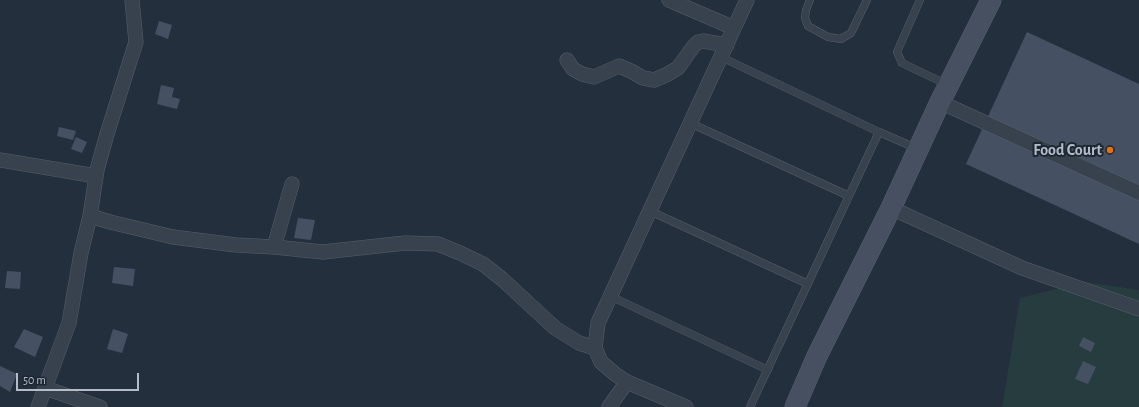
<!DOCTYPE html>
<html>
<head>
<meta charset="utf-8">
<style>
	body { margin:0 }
	#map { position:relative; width:1139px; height:407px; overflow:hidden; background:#242f3e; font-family:"Alegreya Sans",sans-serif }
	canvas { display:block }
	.scale { position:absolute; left:16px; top:373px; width:123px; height:18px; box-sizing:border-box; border:2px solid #b4bcc9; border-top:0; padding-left:5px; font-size:12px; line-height:14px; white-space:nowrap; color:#b4bcc9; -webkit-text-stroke:3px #1d2633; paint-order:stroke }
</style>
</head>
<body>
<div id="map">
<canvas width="1139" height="407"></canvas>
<div class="scale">50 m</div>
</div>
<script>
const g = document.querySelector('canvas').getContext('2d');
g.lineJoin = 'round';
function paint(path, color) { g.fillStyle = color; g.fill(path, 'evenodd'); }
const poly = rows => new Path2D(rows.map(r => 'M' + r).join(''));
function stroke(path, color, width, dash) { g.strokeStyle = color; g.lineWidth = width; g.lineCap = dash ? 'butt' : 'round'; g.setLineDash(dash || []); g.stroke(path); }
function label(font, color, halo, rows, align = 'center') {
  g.font = font + ' "Alegreya Sans",sans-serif'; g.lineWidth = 4; g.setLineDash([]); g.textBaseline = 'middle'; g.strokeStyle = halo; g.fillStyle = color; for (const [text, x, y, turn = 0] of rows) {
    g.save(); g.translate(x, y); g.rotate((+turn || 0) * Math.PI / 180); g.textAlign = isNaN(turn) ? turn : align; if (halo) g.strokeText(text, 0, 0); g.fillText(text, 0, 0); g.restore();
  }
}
paint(poly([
	[1085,282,1139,290,1139,407,1002,407,1020,298]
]), '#263c3f');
paint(poly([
	[159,21,172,25,168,39,155,34],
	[1027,32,1139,84,1139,244,966,164],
	[161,85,174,88,172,97,180,99,177,109,157,104],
	[59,127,76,131,73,140,57,136],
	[76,137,87,142,82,153,71,149],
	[298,218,315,220,311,240,294,238],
	[114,267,135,269,133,286,112,283],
	[7,271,21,272,20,289,5,288],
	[24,329,43,337,35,357,14,347],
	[113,329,128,334,122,353,107,349],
	[1083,337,1095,343,1091,352,1079,346],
	[1083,361,1096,367,1088,384,1075,379],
	[0,366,17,374,10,392,0,386]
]), '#455162');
const lane = poly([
	[810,0,806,10,805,18,808,26,828,37,841,39,851,33,867,0],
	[920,0,897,52,902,63,948,85],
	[721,57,879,132,918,149],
	[690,123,849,196],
	[650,211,808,284],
	[610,296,768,370],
	[750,407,879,132]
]);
const street = poly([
	[669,0,734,28],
	[567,60,573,69,582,74,594,77,619,66,631,71,643,78,654,80,666,75,678,68,693,47,698,42,703,41,727,45],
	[940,102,1139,193],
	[0,160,96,176],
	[891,208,1022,268,1139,309],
	[90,216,110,222,173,237,236,245,274,247,323,252,405,243,438,244,460,253,483,264,502,279,555,328,579,343,595,348],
	[274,247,292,184],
	[45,388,100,407],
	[38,407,69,323,81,253,90,216,97,170,107,134,136,42,132,0],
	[609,407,627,382],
	[686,407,627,382,615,374,601,362,595,348,598,323,747,0]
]);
const secondary = poly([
	[795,407,817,356,891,208,940,102,991,0]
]);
stroke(lane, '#565f6c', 8);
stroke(street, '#565f6c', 15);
stroke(secondary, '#565f6c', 21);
stroke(lane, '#38414e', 7);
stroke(street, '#38414e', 14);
stroke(secondary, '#465061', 20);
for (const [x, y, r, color] of [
	[1110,150,4,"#e8710a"]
]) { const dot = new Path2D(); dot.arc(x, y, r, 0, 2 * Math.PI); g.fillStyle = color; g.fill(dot); stroke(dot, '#1d2633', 1.5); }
label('bold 16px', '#b4bcc9', '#1d2633', [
	["Food Court",1102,150]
], 'right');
</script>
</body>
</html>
